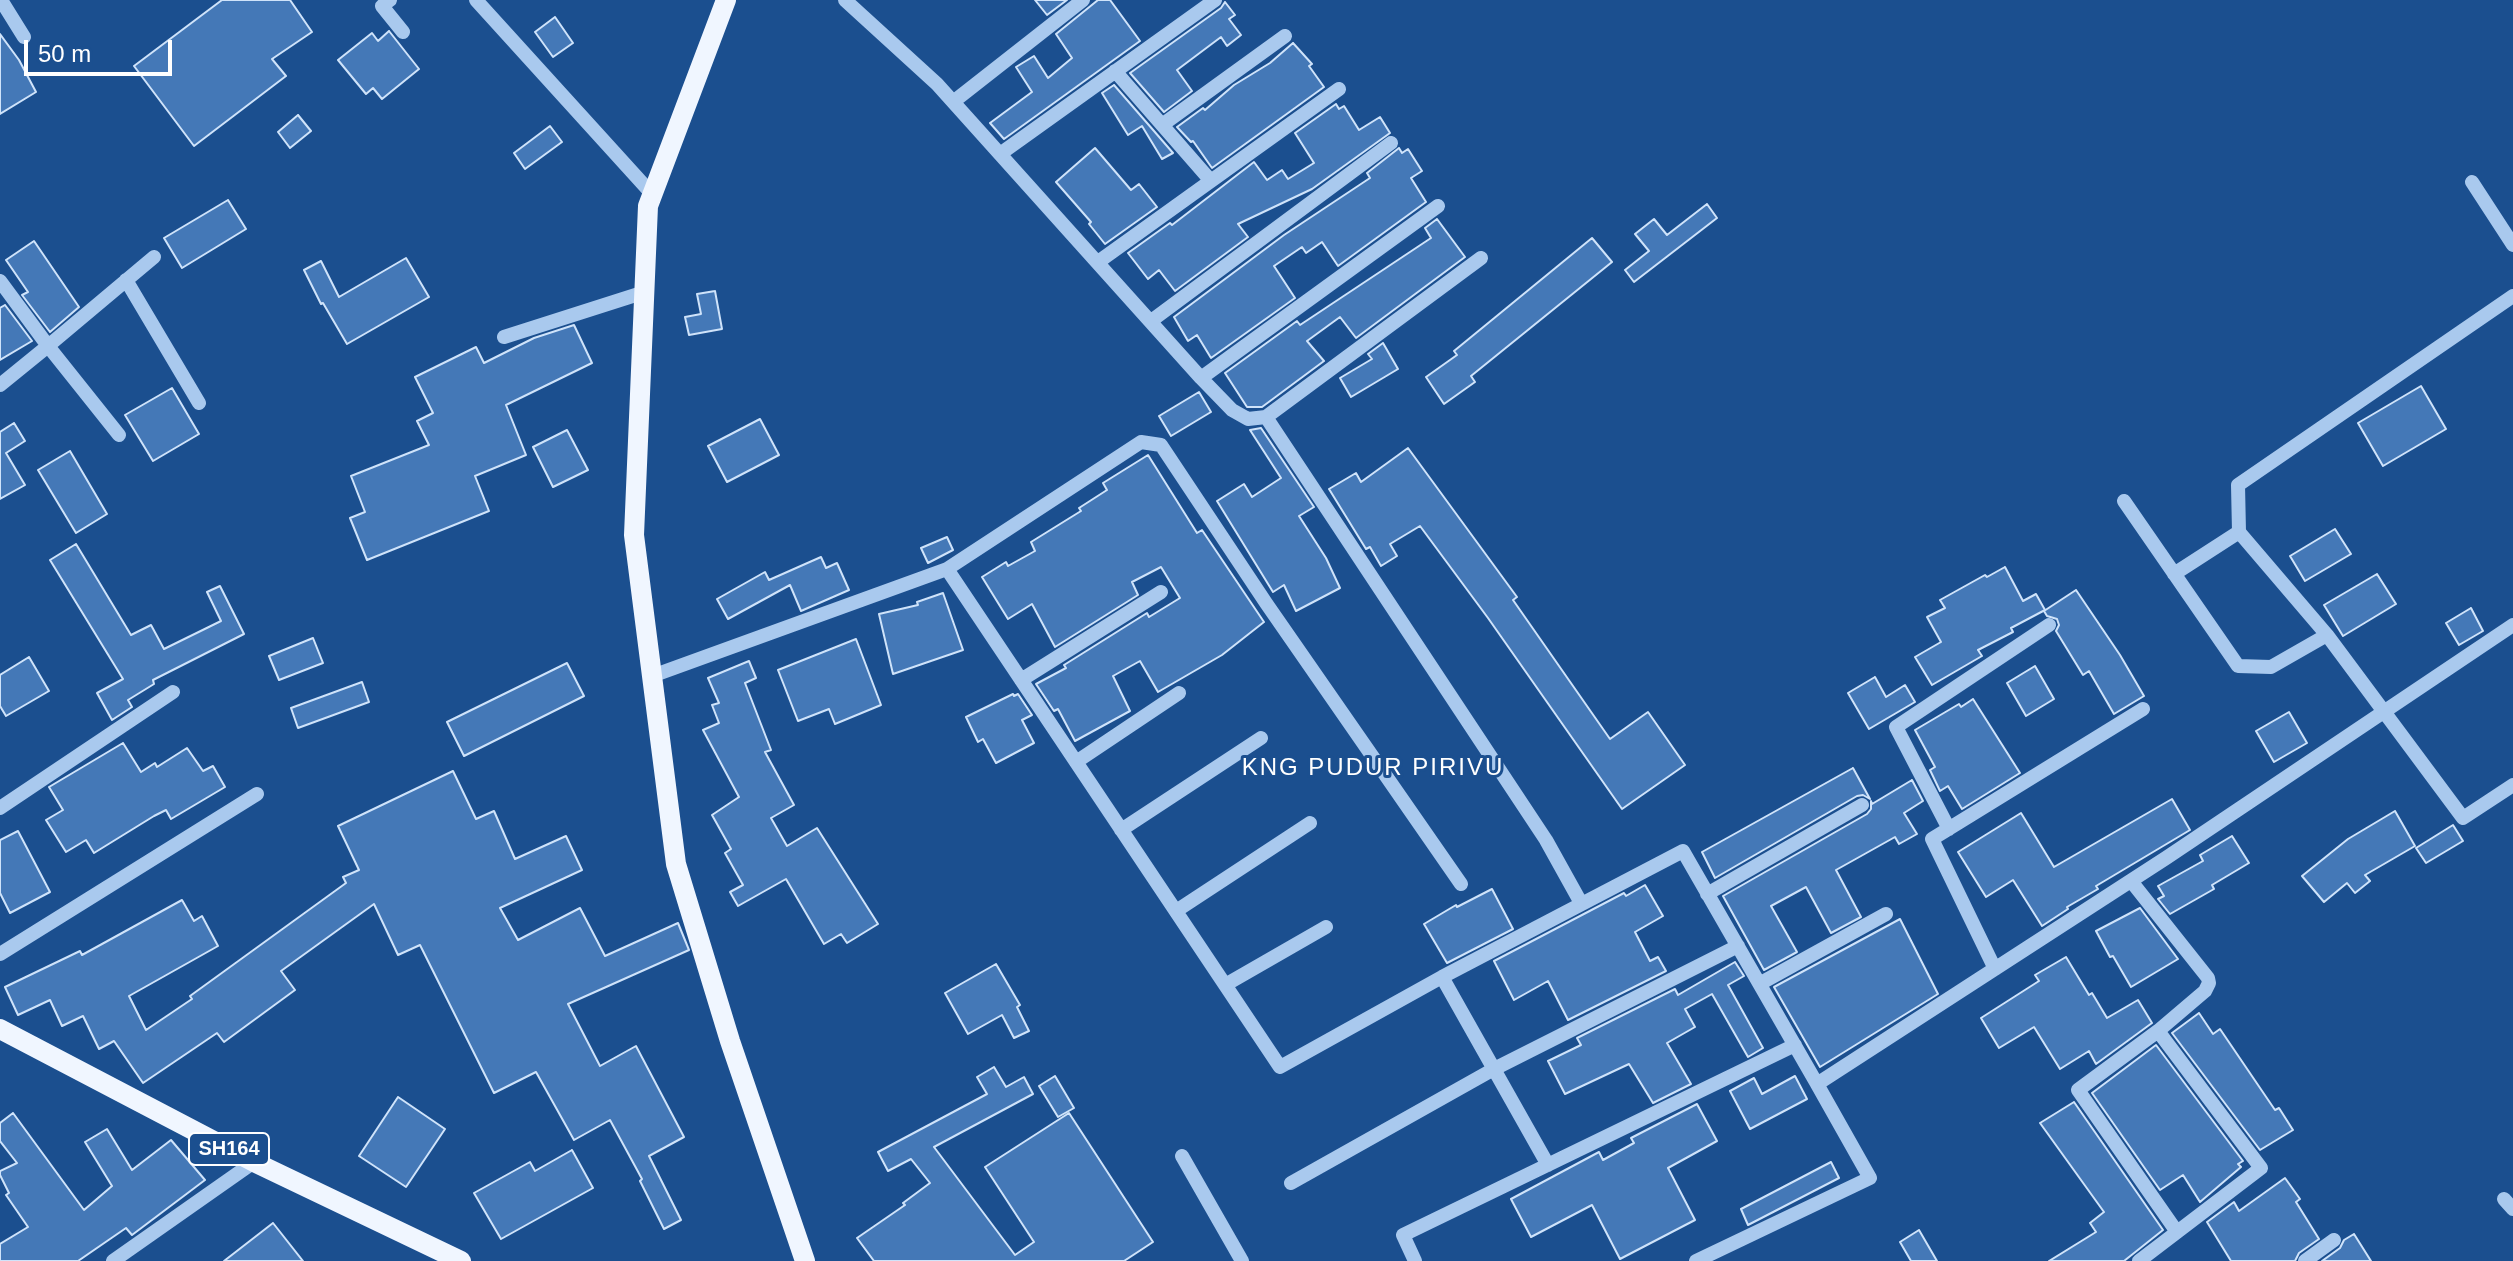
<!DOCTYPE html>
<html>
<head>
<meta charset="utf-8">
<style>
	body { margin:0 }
	#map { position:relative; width:2513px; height:1261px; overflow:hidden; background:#1b4f8f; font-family:Helvetica,sans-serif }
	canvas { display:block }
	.scale { position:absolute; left:24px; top:40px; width:148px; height:36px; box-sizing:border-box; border:4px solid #fff; border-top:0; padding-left:10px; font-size:24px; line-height:28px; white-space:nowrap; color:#fff; -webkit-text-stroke:6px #1b4f8f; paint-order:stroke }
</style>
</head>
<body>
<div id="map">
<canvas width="2513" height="1261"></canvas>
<div class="scale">50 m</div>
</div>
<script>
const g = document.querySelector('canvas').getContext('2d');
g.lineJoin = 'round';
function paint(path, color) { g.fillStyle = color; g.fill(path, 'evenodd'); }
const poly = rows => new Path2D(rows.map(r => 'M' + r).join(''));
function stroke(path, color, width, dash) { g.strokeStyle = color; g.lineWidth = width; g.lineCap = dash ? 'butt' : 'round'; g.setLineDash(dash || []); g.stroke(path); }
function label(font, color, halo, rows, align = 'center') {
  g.font = font + ' Helvetica,sans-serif'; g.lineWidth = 6; g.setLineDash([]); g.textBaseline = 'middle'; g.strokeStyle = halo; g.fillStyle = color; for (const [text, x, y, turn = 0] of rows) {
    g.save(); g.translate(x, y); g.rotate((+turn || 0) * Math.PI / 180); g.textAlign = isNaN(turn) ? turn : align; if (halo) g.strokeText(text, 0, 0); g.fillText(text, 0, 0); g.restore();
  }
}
const building = poly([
	[222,0,290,0,312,32,272,59,286,76,194,146,134,66,222,0],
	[1035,0,1067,0,1047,15,1035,0],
	[1098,0,1110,0,1140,41,1004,139,990,123,1032,92,1016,67,1034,56,1048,78,1072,58,1056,34,1098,0],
	[1225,2,1235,15,1229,19,1241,35,1227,46,1221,37,1177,70,1192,91,1164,112,1130,73,1221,8,1225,2],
	[555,17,573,43,553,57,535,32,555,17],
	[389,31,419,69,382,99,373,88,366,94,338,60,372,33,378,41,389,31],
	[0,34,19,60,36,92,0,114,0,34],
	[1293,43,1312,64,1309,66,1324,87,1212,168,1193,141,1191,142,1177,127,1203,108,1205,110,1234,85,1270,63,1293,43],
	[1114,85,1154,131,1173,153,1162,159,1142,126,1128,135,1102,93,1114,85],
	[1336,104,1339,109,1344,106,1359,130,1380,117,1390,133,1312,189,1238,224,1248,237,1175,291,1159,270,1148,279,1128,253,1170,223,1172,225,1254,162,1267,180,1282,170,1288,179,1314,163,1295,133,1336,104],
	[298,115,311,131,290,148,278,132,298,115],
	[550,126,562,142,525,169,514,153,550,126],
	[1095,148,1131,190,1139,184,1157,207,1105,244,1089,224,1091,222,1056,182,1095,148],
	[1399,148,1402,153,1408,149,1422,171,1411,178,1426,202,1338,266,1322,242,1306,253,1302,247,1274,266,1295,298,1211,358,1197,335,1188,341,1174,317,1284,235,1370,178,1367,173,1399,148],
	[228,200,246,229,182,268,164,238,228,200],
	[1707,204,1717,218,1634,282,1625,270,1649,251,1635,234,1654,219,1667,235,1707,204],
	[1437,219,1465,257,1356,338,1340,317,1307,341,1324,361,1262,407,1247,407,1225,373,1297,321,1300,325,1431,238,1425,228,1437,219],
	[1592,238,1612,262,1471,376,1475,382,1444,404,1426,377,1457,355,1454,351,1592,238],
	[34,241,79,307,50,332,22,295,28,292,6,260,34,241],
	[406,258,429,297,347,344,323,303,321,304,304,270,321,261,339,297,406,258],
	[715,291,722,329,689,335,685,317,701,314,697,294,715,291],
	[5,305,32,341,0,360,0,308,5,305],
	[574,325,592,363,506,405,526,455,475,476,489,511,367,560,350,518,365,512,351,476,429,445,417,421,433,413,415,377,476,347,484,363,534,338,574,325],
	[1383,343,1398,369,1351,397,1340,378,1372,359,1368,354,1383,343],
	[2421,386,2446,429,2383,466,2358,423,2421,386],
	[172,388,199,434,153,461,125,415,172,388],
	[1199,392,1211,412,1171,436,1159,416,1199,392],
	[760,419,779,455,727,482,708,446,760,419],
	[14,423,25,441,6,453,25,485,0,499,0,432,14,423],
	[1261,428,1314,507,1299,516,1326,558,1340,588,1296,611,1284,585,1273,592,1217,501,1244,484,1252,497,1281,478,1250,430,1261,428],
	[567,430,588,470,553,487,533,447,567,430],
	[1408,448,1517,597,1513,600,1610,739,1648,712,1685,765,1622,809,1488,618,1420,526,1390,544,1397,556,1381,566,1370,547,1366,549,1329,489,1356,473,1361,482,1408,448],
	[70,451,107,514,76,533,38,470,70,451],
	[1148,455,1197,533,1202,530,1264,622,1222,655,1158,692,1140,661,1113,676,1130,711,1075,741,1058,709,1054,711,1036,684,1066,668,1064,665,1147,613,1149,617,1180,598,1161,567,1132,582,1138,595,1055,647,1032,604,1008,619,982,577,1006,562,1008,566,1035,551,1031,542,1081,511,1079,508,1107,490,1103,483,1148,455],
	[2335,529,2351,554,2305,581,2290,556,2335,529],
	[947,537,953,550,928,563,921,548,947,537],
	[76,544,131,635,151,625,164,649,221,621,207,592,220,586,244,634,153,680,154,684,128,700,132,707,112,720,97,693,123,679,50,560,76,544],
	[821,557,826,568,837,563,849,590,801,611,790,585,728,619,717,599,765,572,769,580,821,557],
	[2005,567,2023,601,2036,594,2045,610,2011,628,2013,632,1978,650,1982,656,1932,685,1915,657,1941,642,1927,617,1945,608,1940,600,1985,575,1987,577,2005,567],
	[2377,574,2396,604,2343,636,2324,605,2377,574],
	[2076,590,2120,655,2144,696,2114,714,2089,671,2083,675,2056,631,2059,625,2057,619,2047,616,2044,611,2076,590],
	[943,593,963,650,893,674,879,614,918,605,917,602,943,593],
	[2471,608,2483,631,2459,645,2446,623,2471,608],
	[313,638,323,663,279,680,269,656,313,638],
	[856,639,881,705,835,724,829,709,798,721,778,670,856,639],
	[29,657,49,691,6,716,0,706,0,675,29,657],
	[749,661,756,678,745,683,771,750,765,752,794,805,771,818,787,846,817,828,878,924,847,943,841,934,824,944,786,879,738,906,730,892,743,885,725,853,731,849,712,815,739,797,703,730,719,723,712,705,719,703,708,678,749,661],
	[567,663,584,696,464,756,447,722,567,663],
	[2035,666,2054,699,2026,716,2007,683,2035,666],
	[1875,677,1886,697,1905,685,1915,702,1869,729,1848,693,1875,677],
	[362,682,369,702,298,728,291,708,362,682],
	[1013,694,1014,696,1018,694,1032,715,1022,720,1034,743,996,763,983,739,978,742,966,717,1013,694],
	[1973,699,2020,773,1962,809,1948,786,1940,791,1930,770,1935,767,1915,730,1959,704,1961,707,1973,699],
	[2289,712,2307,743,2274,762,2256,731,2289,712],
	[123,743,141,772,155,763,157,767,187,748,203,771,213,766,225,787,171,819,166,810,154,816,94,853,86,840,66,852,46,820,63,810,49,787,123,743],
	[1853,768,1870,799,1863,795,1857,796,1715,878,1702,852,1853,768],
	[453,771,476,819,494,811,515,859,566,836,582,870,500,908,518,940,580,908,605,956,678,923,689,950,568,1004,600,1066,636,1046,684,1137,649,1156,681,1220,664,1229,640,1181,642,1179,610,1120,574,1140,536,1072,494,1093,420,945,398,955,374,904,281,971,295,990,224,1042,217,1033,143,1083,114,1041,99,1049,83,1016,62,1026,50,1000,18,1015,5,987,80,951,82,955,182,900,194,921,202,916,218,946,129,996,146,1030,192,999,190,996,346,883,343,877,359,870,338,826,453,771],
	[1912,780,1923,801,1904,813,1917,834,1899,844,1895,837,1836,870,1861,917,1831,933,1806,887,1771,906,1797,952,1764,970,1723,896,1867,814,1871,809,1871,801,1872,804,1912,780],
	[2172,799,2190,830,2096,886,2098,889,2067,907,2068,909,2042,926,2013,880,1986,897,1958,852,2021,813,2054,867,2172,799],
	[2395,811,2415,846,2365,875,2370,881,2355,893,2347,883,2324,902,2302,876,2348,839,2395,811],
	[2453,825,2463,841,2426,863,2416,848,2453,825],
	[18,831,50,892,10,913,0,893,0,840,18,831],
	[2232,836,2249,863,2212,885,2214,889,2170,914,2158,899,2164,896,2158,886,2203,861,2200,855,2232,836],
	[1645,885,1663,916,1635,932,1650,961,1658,957,1666,971,1568,1020,1548,981,1514,1000,1494,961,1624,893,1626,896,1645,885],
	[1492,889,1513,929,1447,963,1424,924,1456,905,1457,907,1492,889],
	[2140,908,2178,959,2131,987,2113,956,2110,957,2096,931,2140,908],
	[1900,919,1938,994,1820,1067,1774,987,1900,919],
	[2066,957,2089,995,2092,993,2107,1018,2138,1000,2152,1023,2096,1064,2089,1051,2060,1069,2034,1027,1999,1048,1981,1018,2039,981,2035,975,2066,957],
	[1735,962,1744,976,1728,985,1763,1048,1748,1057,1712,994,1685,1009,1695,1027,1667,1043,1691,1084,1653,1103,1629,1064,1565,1094,1548,1061,1581,1045,1577,1038,1675,989,1678,995,1735,962],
	[996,964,1020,1005,1017,1007,1029,1031,1014,1038,1002,1015,968,1034,945,993,996,964],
	[2199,1013,2213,1034,2220,1029,2275,1110,2279,1108,2293,1130,2260,1150,2172,1033,2199,1013],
	[2156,1045,2243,1161,2238,1164,2241,1167,2200,1202,2183,1175,2160,1190,2092,1093,2156,1045],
	[994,1067,1006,1087,1024,1077,1033,1094,934,1147,1015,1255,1034,1242,985,1167,1069,1113,1153,1242,1124,1261,874,1261,857,1238,905,1205,903,1203,930,1183,911,1159,888,1171,878,1152,987,1094,977,1077,994,1067],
	[1055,1076,1074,1108,1058,1117,1039,1086,1055,1076],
	[1795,1076,1807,1099,1750,1129,1730,1091,1754,1078,1762,1094,1795,1076],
	[398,1097,445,1129,406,1187,359,1156,398,1097],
	[2074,1102,2163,1230,2124,1261,2049,1261,2096,1232,2090,1223,2104,1212,2040,1123,2074,1102],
	[1697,1104,1717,1141,1668,1168,1695,1220,1620,1259,1592,1205,1531,1237,1511,1199,1599,1152,1603,1160,1634,1143,1631,1138,1697,1104],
	[13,1113,84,1210,112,1186,85,1142,107,1129,132,1170,171,1140,205,1180,132,1235,126,1228,78,1261,0,1261,0,1244,28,1227,6,1195,9,1193,0,1175,0,1171,17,1163,0,1141,0,1123,13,1113],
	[572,1150,593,1188,501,1239,474,1193,530,1162,535,1171,572,1150],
	[1831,1162,1839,1178,1748,1225,1741,1209,1831,1162],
	[2285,1178,2300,1199,2296,1202,2319,1239,2299,1253,2295,1261,2231,1261,2207,1222,2234,1202,2239,1211,2285,1178],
	[273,1223,303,1261,224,1261,273,1223],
	[1919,1230,1937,1261,1911,1261,1900,1242,1919,1230],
	[2354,1234,2371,1261,2322,1261,2340,1248,2344,1240,2354,1234]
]);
paint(building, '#4478b7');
stroke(building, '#cfe3fa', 2);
stroke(poly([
	[1,0,24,37],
	[390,0,382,6,403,32],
	[476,0,653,195],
	[845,0,937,84,1201,378,1232,410,1248,419,1266,417,1481,258],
	[1115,71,1211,181],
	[953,102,1083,0],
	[1162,125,1285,36],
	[1000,154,1215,0],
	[2472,182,2513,245],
	[1098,262,1339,89],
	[126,280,199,403],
	[0,281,48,346,0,385],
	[2513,296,2238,485,2239,532,2327,635,2463,818,2513,785],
	[1151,321,1391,143],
	[504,337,645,292],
	[1201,378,1438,206],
	[1266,417,1546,840,1581,903],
	[119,435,48,346,154,257],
	[2124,501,2238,666,2271,667,2327,635],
	[947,569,1141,442,1161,445,1266,603,1461,884],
	[2174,574,2239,532],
	[652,676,947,569,1280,1067,1442,977],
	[1021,680,1161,592],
	[1076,762,1179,693],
	[0,808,173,692],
	[1949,829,1896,727,2049,625],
	[1121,830,1261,738],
	[2131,881,2208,978,2209,983,2205,991,2158,1031],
	[1707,894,1862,805],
	[1176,911,1310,823],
	[0,954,257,794],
	[1995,969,1932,839,2143,709],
	[1761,983,1886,914],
	[1225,985,1326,927],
	[1182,1156,1242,1261],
	[1548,1165,1442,977,1683,851,1817,1084],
	[1291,1183,1494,1069,1738,946],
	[2504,1199,2513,1209],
	[113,1261,254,1162],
	[1415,1261,1403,1235,1795,1045],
	[1696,1261,1870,1178,1817,1084,2166,858,2513,625],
	[2139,1261,2261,1168,2158,1031,2078,1090,2177,1232],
	[2305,1261,2334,1240]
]), '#a9c9ee', 14);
stroke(poly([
	[726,0,648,206,634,535,676,864,730,1041,805,1261],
	[0,1029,254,1162,461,1261]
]), '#f0f6ff', 20);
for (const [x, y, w] of [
	[229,1149,80]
]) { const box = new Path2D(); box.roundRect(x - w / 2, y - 16, w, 32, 6); g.fillStyle = '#1b4f8f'; g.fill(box); stroke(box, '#fff', 2); }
label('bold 20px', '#fff', null, [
	["SH164",229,1149]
]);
g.letterSpacing = '2px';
label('24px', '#fff', '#1b4f8f', [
	["KNG PUDUR PIRIVU",1373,768]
]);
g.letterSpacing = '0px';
</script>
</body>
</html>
